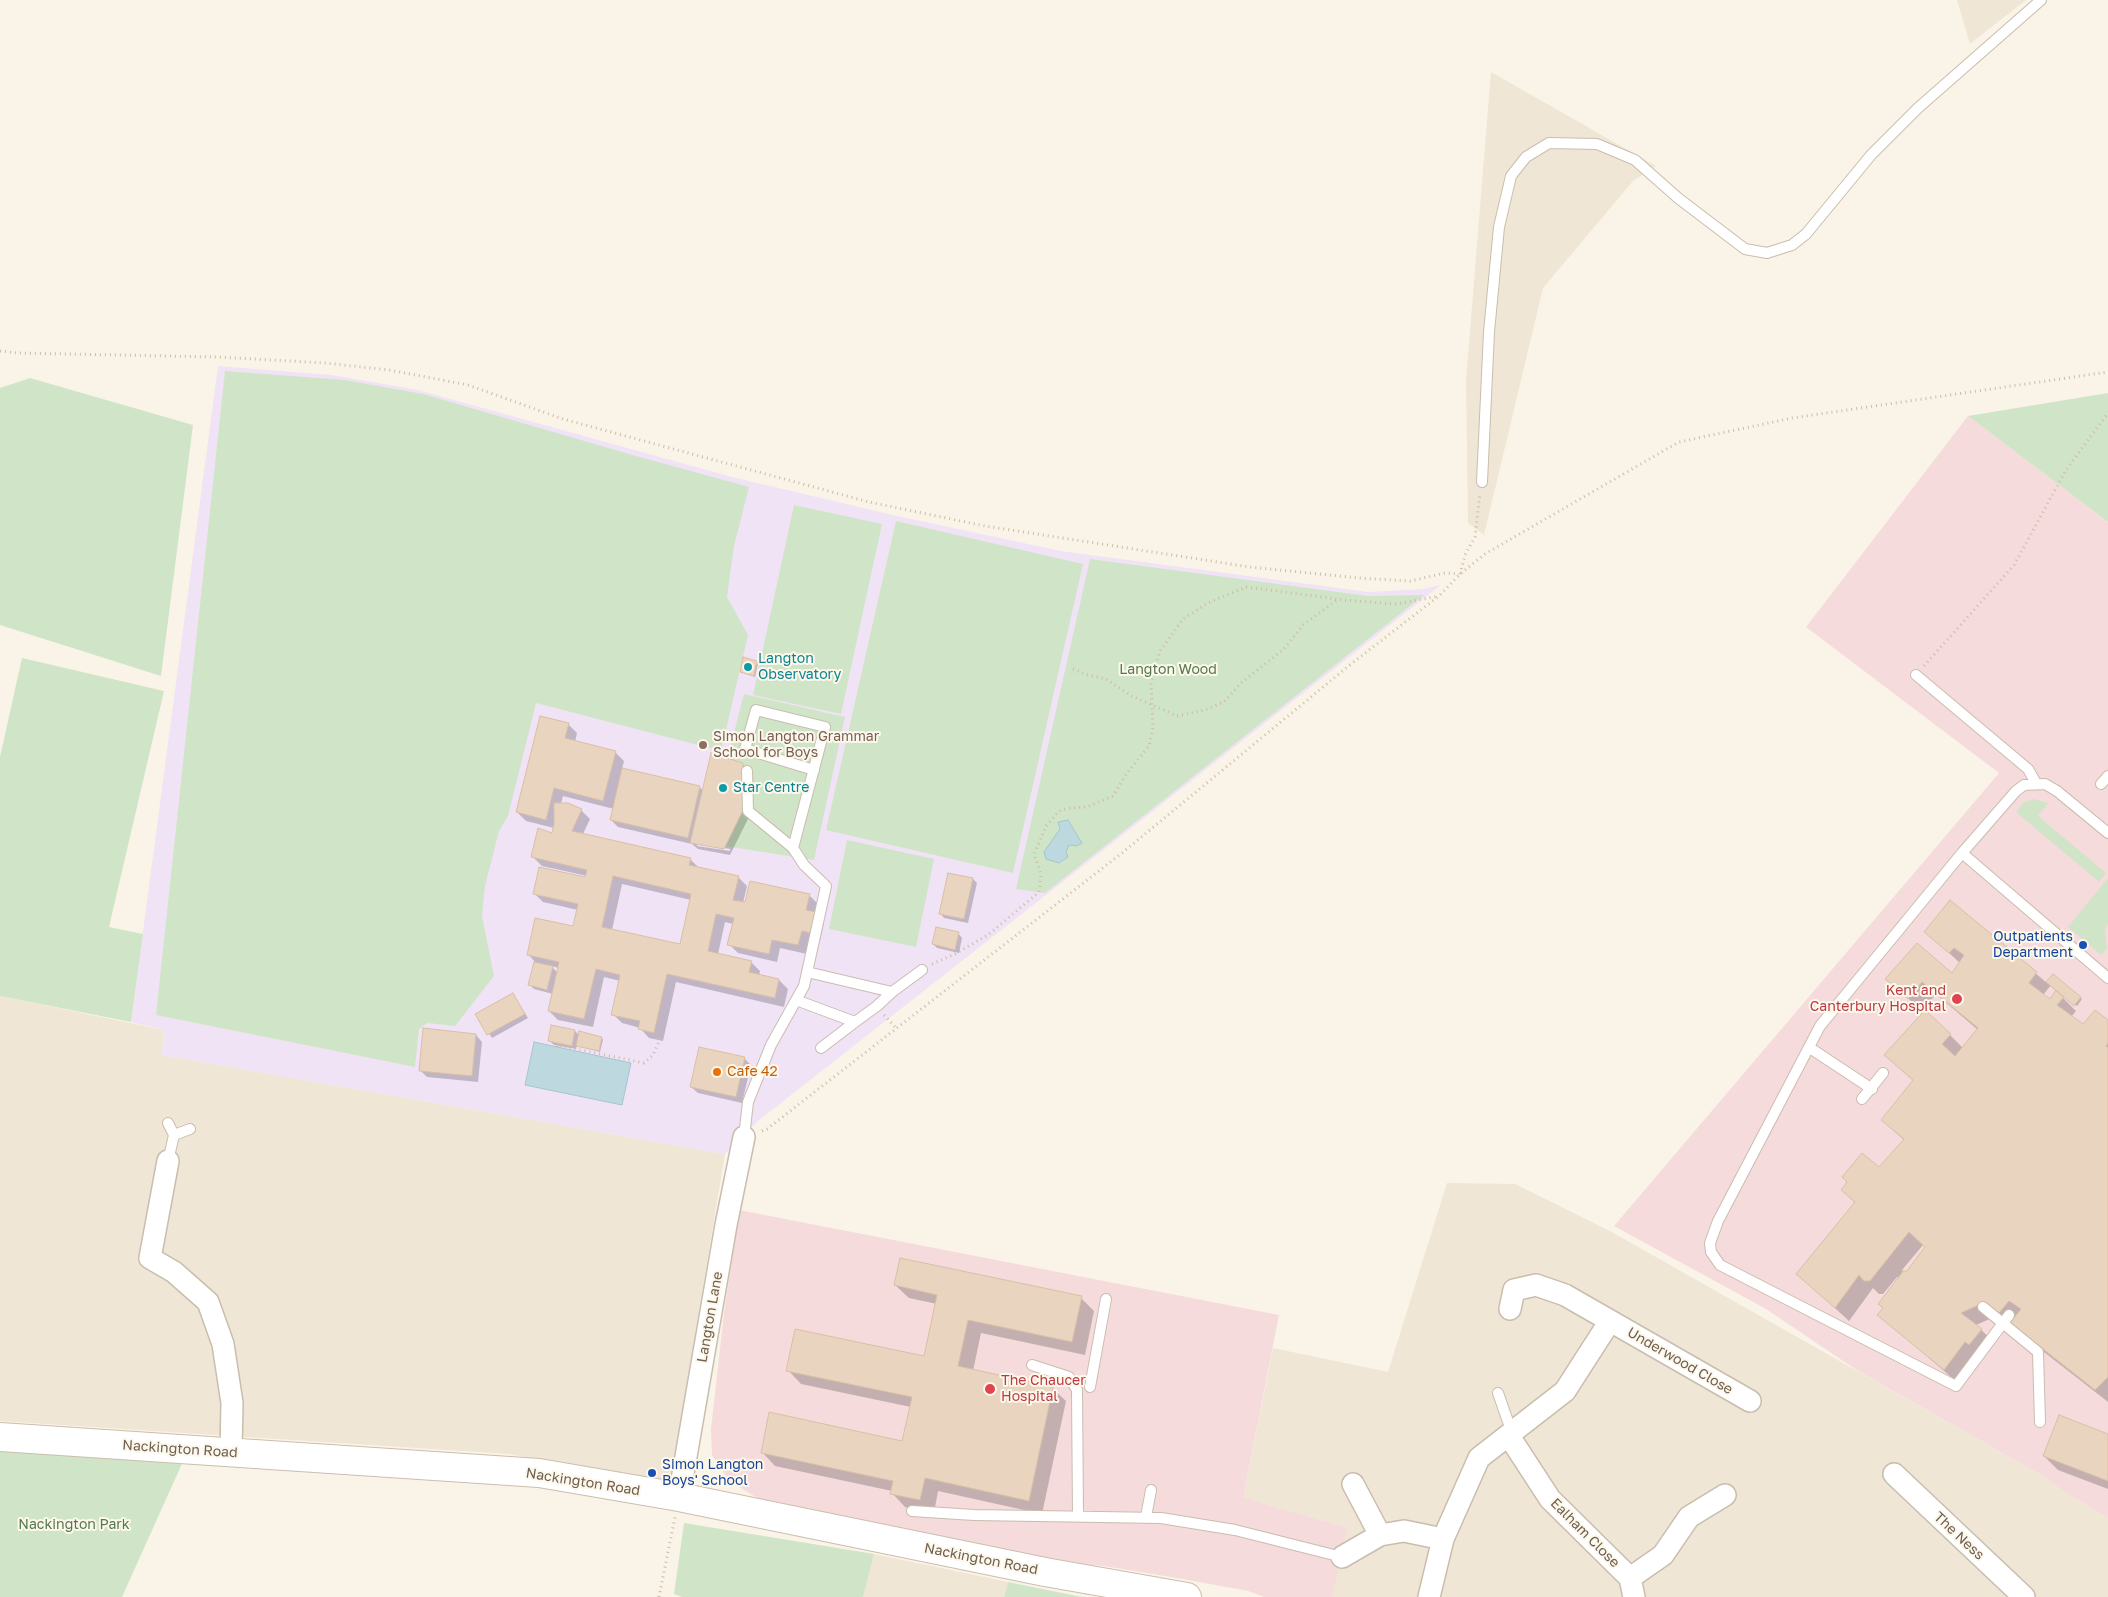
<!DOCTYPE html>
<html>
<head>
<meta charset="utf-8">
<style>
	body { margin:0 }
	canvas { display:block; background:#f9f4e7 }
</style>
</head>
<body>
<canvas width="2108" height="1597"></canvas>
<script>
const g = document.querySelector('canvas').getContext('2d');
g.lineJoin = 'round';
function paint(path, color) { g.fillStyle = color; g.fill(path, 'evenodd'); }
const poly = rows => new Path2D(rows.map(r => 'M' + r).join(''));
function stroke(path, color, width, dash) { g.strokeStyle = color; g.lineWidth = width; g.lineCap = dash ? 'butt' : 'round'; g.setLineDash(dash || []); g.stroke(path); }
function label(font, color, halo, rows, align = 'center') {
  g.font = font + ' "Golos Text",sans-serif'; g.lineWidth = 4; g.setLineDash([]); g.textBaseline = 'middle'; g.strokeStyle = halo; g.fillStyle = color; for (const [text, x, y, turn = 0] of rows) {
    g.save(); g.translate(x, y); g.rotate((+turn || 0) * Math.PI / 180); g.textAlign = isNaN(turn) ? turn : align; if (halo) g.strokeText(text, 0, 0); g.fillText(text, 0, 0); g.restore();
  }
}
paint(poly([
	[1957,0,2026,0,1970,44],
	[1491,72,1656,166,1633,181,1543,288,1484,535,1468,523,1466,380],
	[0,996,164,1030,162,1055,725,1154,670,1484,509,1454,0,1421],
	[1447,1183,1515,1184,1610,1231,2041,1475,2063,1491,2108,1518,2108,1597,1332,1597,1243,1498,1273,1348,1388,1372],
	[874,1554,1008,1582,1004,1597,863,1597]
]), '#f0e6d6');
paint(poly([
	[218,366,332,375,418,390,732,477,897,516,1061,551,1368,592,1423,589,1441,585,758,1121,725,1154,162,1055,164,1030,131,1022]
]), '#f1e3f6');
paint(poly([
	[1968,416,2108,522,2108,1518,2063,1491,2041,1475,1858,1371,1766,1309,1614,1226,1999,773,1806,627],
	[739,1210,1279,1315,1243,1498,1347,1528,1332,1597,1264,1597,1248,1591,1183,1579,1104,1566,1057,1562,764,1502,729,1481,712,1455,711,1429,724,1313]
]), '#f6dbdc');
paint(poly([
	[225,371,345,380,423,394,629,454,749,487,734,546,727,597,748,635,721,751,536,703,508,816,499,831,485,886,482,916,494,976,455,1026,427,1023,419,1029,415,1067,156,1015],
	[30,378,193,425,161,676,0,625,0,388],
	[2108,393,2108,522,1968,416],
	[794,505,882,524,841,714,753,695],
	[896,521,1083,564,1013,873,826,830],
	[1090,559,1368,596,1424,595,1045,893,1016,889],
	[22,658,164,691,109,927,143,934,131,1022,0,996,0,757],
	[744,694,845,717,814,860,718,845,723,775],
	[2034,799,2048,803,2038,816,2106,873,2099,882,2016,812,2024,802],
	[847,840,934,859,916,947,829,929],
	[2108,878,2108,925,2105,928,2107,949,2101,955,2068,927],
	[0,1450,185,1457,122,1597,0,1597],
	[684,1523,874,1554,863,1597,682,1597,674,1594],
	[1008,1582,1082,1597,1004,1597]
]), '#d0e5c7');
const water = poly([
	[1068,820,1082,843,1077,846,1069,845,1066,852,1068,857,1059,863,1046,859,1044,852,1060,829,1058,822,1068,820],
	[534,1042,631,1063,622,1105,525,1085,534,1042]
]);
paint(water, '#bed8e0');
stroke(water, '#a5c5d1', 1);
paint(poly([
	[757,662,758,664,755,677,741,672],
	[568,724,577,733,575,742,615,752,624,761,622,769,699,787,704,791,742,764,749,771,750,815,730,855,698,849,692,844,618,827,611,820,614,809,563,796,561,804,581,810,590,819,583,834,690,859,699,868,738,877,747,886,743,903,809,895,818,904,816,914,824,922,820,941,810,939,807,954,780,948,777,962,738,953,729,944,733,924,725,922,718,954,751,962,760,971,759,976,779,980,788,989,784,1007,676,982,663,1041,649,1038,640,1028,622,1023,613,1014,620,981,604,977,593,1027,558,1020,549,1011,553,994,534,989,530,985,535,962,528,954,574,928,578,910,543,902,534,893,586,878,587,876,542,866,533,857,552,835,554,828,526,821,517,812],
	[697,843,730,849,730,851,697,846],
	[622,884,691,900,681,946,612,930],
	[551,966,559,968,558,973],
	[973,879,977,883,968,923,944,918,940,913],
	[1950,902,2047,983,2053,976,2080,998,2082,999,2077,1006,2062,994,2061,996,2076,1011,2071,1017,2083,1026,2108,1021,2108,1402,2012,1327,1999,1315,1976,1325,1995,1343,1958,1383,1879,1315,1899,1278,1897,1277,1883,1294,1879,1294,1873,1288,1849,1321,1798,1274,1855,1203,1843,1190,1879,1169,1904,1140,1882,1120,1914,1081,1899,1068,1950,1035,1963,1048,1978,1030,1936,994,1922,1011,1887,979,1952,975,1960,963,1926,932],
	[2051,985,2057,990,2050,1001,2043,995],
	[1923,1245,1926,1248,1906,1274,1902,1270],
	[958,933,962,938,959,953,937,948,933,944],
	[513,995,528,1018,492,1038,477,1015],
	[552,1026,575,1031,580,1036,602,1038,603,1040,600,1052,577,1045,576,1049,554,1045,549,1040],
	[476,1035,482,1042,478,1082,427,1077,420,1070],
	[744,1058,751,1065,742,1103,698,1093,691,1087],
	[895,1285,1081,1298,1094,1311,1085,1355,981,1333,973,1371,1052,1388,1066,1401,1042,1514,938,1491,934,1513,905,1507,892,1493,892,1491,775,1466,762,1452,903,1442,911,1407,801,1384,788,1370,925,1358,937,1304,909,1298],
	[2108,1436,2108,1489,2058,1470,2044,1456]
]), '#0003');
const building = poly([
	[743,657,757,661,754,676,740,672,743,657],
	[540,716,569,723,565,738,616,751,603,801,554,788,546,820,516,812,540,716],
	[711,753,743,763,744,808,724,849,690,843,711,753],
	[622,768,700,786,688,838,610,820,622,768],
	[554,803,568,803,582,809,572,831,691,858,689,865,739,876,733,900,745,902,750,881,810,894,806,910,816,912,811,933,802,931,798,945,772,940,769,954,727,945,734,918,716,914,708,951,752,961,749,972,779,979,775,998,667,974,654,1033,638,1029,640,1021,611,1015,620,975,596,969,584,1019,548,1011,559,962,527,955,535,918,573,926,578,904,533,894,539,867,585,877,587,870,531,857,538,828,552,833,554,824,554,803],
	[613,876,691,894,680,944,602,927,613,876],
	[948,873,973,878,964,919,939,914,948,873],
	[1950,900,2037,972,2029,983,2050,999,2056,990,2064,997,2057,1005,2083,1024,2095,1010,2108,1020,2108,1043,2106,1046,2108,1048,2108,1377,2095,1390,2010,1323,2021,1309,2009,1301,1998,1314,1985,1302,1961,1313,1982,1329,1969,1345,1965,1342,1944,1370,1877,1315,1883,1308,1878,1304,1904,1270,1906,1272,1925,1247,1909,1232,1870,1281,1864,1281,1859,1275,1835,1308,1796,1274,1855,1202,1841,1190,1847,1182,1842,1177,1862,1153,1879,1167,1904,1139,1881,1120,1913,1080,1884,1055,1925,1010,1951,1034,1942,1044,1955,1056,1978,1028,1922,982,1908,999,1885,979,1917,943,1952,973,1964,955,1954,948,1949,953,1924,932,1950,900],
	[936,927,959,932,955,950,932,944,936,927],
	[534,962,553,966,547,990,528,985,534,962],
	[2053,974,2081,997,2074,1006,2046,982,2053,974],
	[513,993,525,1014,487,1035,475,1014,513,993],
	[551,1025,575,1030,572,1046,548,1041,551,1025],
	[423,1028,476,1034,472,1076,419,1071,423,1028],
	[579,1031,602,1037,599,1051,576,1046,579,1031],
	[699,1047,745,1057,736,1097,690,1087,699,1047],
	[900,1258,1082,1296,1072,1342,968,1320,958,1366,1053,1387,1029,1501,925,1478,920,1500,890,1494,893,1481,761,1453,769,1412,902,1441,912,1397,786,1371,795,1329,924,1356,937,1295,894,1285,900,1258],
	[2059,1415,2108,1434,2108,1481,2043,1456,2059,1415]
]);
paint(building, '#e9d4c0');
stroke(building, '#dbbfa5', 1);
const lane = poly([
	[1482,482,1489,332,1499,227,1511,176,1526,157,1549,143,1597,144,1635,160,1678,198,1745,249,1767,253,1792,245,1806,234,1871,155,1918,108,2041,0],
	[1916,675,2028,769,2036,783],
	[747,771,748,811,793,848],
	[2101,784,2108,776],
	[1962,853,2108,978],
	[892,992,922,970],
	[796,1000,855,1022,877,1006,892,992,807,972],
	[821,1048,855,1022],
	[1810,1048,1872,1089],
	[1862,1099,1883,1073],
	[168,1123,174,1135,168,1161],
	[174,1135,190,1129],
	[744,1137,748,1102,771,1045,804,986,826,886,804,865,793,848,825,727,756,710,745,749,814,770],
	[1983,1307,2038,1352,2040,1422],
	[2009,1315,1956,1386,1720,1265,1711,1252,1710,1243,1718,1221,1820,1026,1962,853,2016,791,2024,785,2045,784,2057,791,2108,833],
	[1032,1365,1069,1377,1077,1390,1078,1516],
	[1090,1387,1106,1299],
	[1498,1393,1512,1433],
	[912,1511,974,1515,1161,1518,1235,1530,1342,1557],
	[1146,1517,1151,1490]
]);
const street = poly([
	[168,1161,150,1258,174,1272,208,1302,223,1344,232,1403,231,1452],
	[1510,1309,1514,1290,1536,1285,1565,1295,1750,1401],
	[1509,1436,1550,1499,1630,1578,1634,1597],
	[1894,1474,2024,1597],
	[1353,1484,1380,1535],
	[679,1497,726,1225,744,1137],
	[1342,1557,1380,1535,1404,1531,1443,1539],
	[1630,1578,1663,1555,1689,1517,1725,1495],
	[1429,1597,1443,1539,1479,1458,1565,1391,1610,1321]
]);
const secondary = poly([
	[0,1437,539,1473,679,1497,1045,1572,1187,1597]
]);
stroke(lane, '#c9bdae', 12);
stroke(street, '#c9bdae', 24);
stroke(secondary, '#ccbead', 30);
stroke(poly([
	[0,351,17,353,218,357,325,363,389,370,468,385,563,419,869,502,985,526,1250,567,1359,578,1410,581,1445,573,1459,574],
	[1460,574,1465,555,1475,537,1480,493],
	[1924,666,2014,565,2066,470,2108,413],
	[1073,669,1085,674,1106,679,1132,696,1177,716,1205,710,1224,702,1241,683,1284,649,1303,625,1337,600],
	[932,964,955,954,988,935,1039,892,1041,874,1034,854,1046,826,1059,811,1071,808,1087,807,1113,796,1127,773,1149,746,1153,728,1151,683,1160,651,1183,619,1208,603,1246,587,1344,600,1396,604,1439,596],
	[884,1015,896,1028],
	[557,1047,557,1045,644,1063,653,1055,661,1037],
	[762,1131,767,1129,1122,853,1351,664,1439,596,1460,574,1485,554,1679,442,1792,418,2108,372],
	[659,1597,675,1517]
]), '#d0baa5', 3, [1, 4]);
stroke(lane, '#fff', 10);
stroke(street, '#fff', 21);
stroke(secondary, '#fff', 28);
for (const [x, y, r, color] of [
	[748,667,5,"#0f9aa8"],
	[703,745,5,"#8d6e63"],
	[723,788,5,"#0f9aa8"],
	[2083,945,5,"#1a4fb4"],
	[1957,999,6,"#e0444e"],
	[717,1072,5,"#e8710a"],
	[990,1389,6,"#e0444e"],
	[652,1473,5,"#1a4fb4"]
]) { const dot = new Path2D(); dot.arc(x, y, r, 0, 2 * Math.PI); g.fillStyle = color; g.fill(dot); stroke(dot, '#fcf8ec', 2); }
label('14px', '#0d838f', '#fcf8ec', [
	["Langton",758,659],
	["Observatory",758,675],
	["Star Centre",733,788]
], 'left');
label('14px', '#54794b', '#fcf8ec', [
	["Langton Wood",1168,670],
	["Nackington Park",74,1525]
]);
label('14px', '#785e54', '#fcf8ec', [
	["Simon Langton Grammar",713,737],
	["School for Boys",713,753]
], 'left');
label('14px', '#164399', '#fcf8ec', [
	["Outpatients",2073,937],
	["Department",2073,953],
	["Simon Langton",662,1465,"left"],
	["Boys' School",662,1481,"left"]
], 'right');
label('14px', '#be3a42', '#fcf8ec', [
	["Kent and",1946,991],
	["Canterbury Hospital",1946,1007],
	["The Chaucer",1001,1381,"left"],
	["Hospital",1001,1397,"left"]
], 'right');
label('14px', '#c56008', '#fcf8ec', [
	["Cafe 42",727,1072]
], 'left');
label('14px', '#6f5e4f', '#fcf8ec', [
	["Langton Lane",710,1317,-80],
	["Underwood Close",1680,1361,30],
	["Nackington Road",180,1449,4],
	["Nackington Road",583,1482,9],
	["Ealham Close",1585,1533,45],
	["The Ness",1959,1536,43],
	["Nackington Road",981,1559,11]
]);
</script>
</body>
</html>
